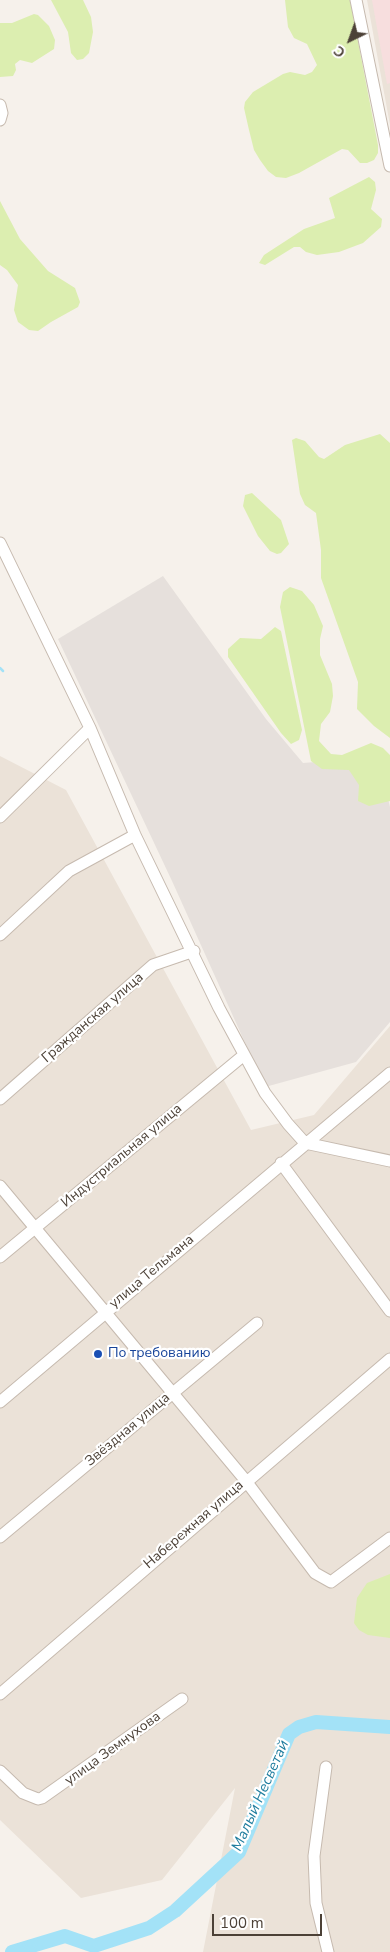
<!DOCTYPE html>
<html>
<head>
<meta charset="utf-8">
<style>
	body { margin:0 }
	#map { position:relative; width:390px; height:1952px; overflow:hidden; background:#f6f1eb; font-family:"Nunito Sans",sans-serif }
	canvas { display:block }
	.north { position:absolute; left:325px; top:15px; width:50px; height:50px; -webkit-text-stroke:4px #fff; paint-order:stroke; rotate:222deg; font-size:14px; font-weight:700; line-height:20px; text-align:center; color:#4c4137 }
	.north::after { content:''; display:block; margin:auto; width:18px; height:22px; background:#4c4137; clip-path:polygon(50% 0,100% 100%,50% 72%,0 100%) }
	.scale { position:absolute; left:212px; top:1914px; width:110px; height:22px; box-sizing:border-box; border:2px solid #4c4137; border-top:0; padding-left:6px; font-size:15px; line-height:18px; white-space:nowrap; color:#4c4137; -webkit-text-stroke:4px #fff; paint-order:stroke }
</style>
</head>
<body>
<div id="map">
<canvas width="390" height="1952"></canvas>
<div class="north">С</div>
<div class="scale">100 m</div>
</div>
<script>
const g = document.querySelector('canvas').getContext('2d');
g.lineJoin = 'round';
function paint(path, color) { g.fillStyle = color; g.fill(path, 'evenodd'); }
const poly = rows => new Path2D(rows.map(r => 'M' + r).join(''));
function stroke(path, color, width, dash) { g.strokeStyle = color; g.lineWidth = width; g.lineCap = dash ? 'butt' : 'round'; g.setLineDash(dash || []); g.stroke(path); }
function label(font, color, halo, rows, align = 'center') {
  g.font = font + ' "Nunito Sans",sans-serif'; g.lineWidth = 4.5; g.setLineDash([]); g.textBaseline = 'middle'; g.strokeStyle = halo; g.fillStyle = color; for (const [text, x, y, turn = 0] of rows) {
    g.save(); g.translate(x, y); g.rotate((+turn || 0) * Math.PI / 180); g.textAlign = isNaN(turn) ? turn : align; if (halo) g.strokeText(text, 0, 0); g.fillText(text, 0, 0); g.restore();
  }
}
paint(poly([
	[367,0,390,0,390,125],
	[0,756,66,790,251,1130,314,1115,390,1026,390,1952,203,1952,235,1788,162,1880,81,1898,0,1820]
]), '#ebe2d8');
paint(poly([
	[163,576,266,719,303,763,378,757,390,807,390,1022,356,1062,265,1087,172,881,58,639]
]), '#e6e0dc');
paint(poly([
	[372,0,390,0,390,83,387,84]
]), '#f7dede');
paint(poly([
	[51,0,83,0,91,17,93,32,89,53,83,59,77,60,71,53,68,32],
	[285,0,350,0,378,145,378,153,374,160,367,163,360,163,348,150,342,149,299,173,286,178,276,177,268,171,260,160,254,150,249,130,244,108,245,102,253,92,283,74,290,72,305,75,312,72,317,65,307,44,294,38,288,27],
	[34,14,38,15,49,26,55,40,54,49,32,63,20,60,15,64,16,70,13,76,0,77,0,23,12,23],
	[369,177,375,182,376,190,371,209,382,219,381,227,363,243,339,252,317,255,306,252,300,247,294,247,265,265,259,263,264,255,304,229,335,218,329,198],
	[0,201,20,239,48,271,75,288,80,302,78,307,51,322,38,331,29,330,18,322,14,310,18,285,7,270,0,265],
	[380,434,390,443,390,738,374,726,357,709,358,682,321,578,321,550,316,513,305,505,300,494,292,440,296,438,305,441,319,457,324,459,345,445],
	[252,493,281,520,289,544,281,553,277,554,270,551,258,536,243,506,245,495],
	[290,587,302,591,314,605,323,626,320,639,320,655,332,684,333,696,330,712,321,724,319,741,331,754,342,755,371,743,383,748,390,755,390,801,369,806,358,801,359,785,349,770,322,769,311,761,280,607,283,592],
	[275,627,281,631,302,730,299,740,291,744,281,733,228,657,228,649,240,638,261,639],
	[390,1574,390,1638,368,1635,359,1630,354,1623,357,1598,367,1583]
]), '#dceeb0');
stroke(poly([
	[0,668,3,671]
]), '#a3e2f7', 2.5);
stroke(poly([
	[12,1952,65,1936,94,1946,149,1928,175,1911,239,1852,289,1734,299,1727,316,1722,390,1727]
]), '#a3e2f7', 14);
const minor = poly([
	[356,0,390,166],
	[0,105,2,113,0,120],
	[0,543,90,728,135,835,219,1008,265,1093,288,1124,305,1143,390,1161],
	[0,817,90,728],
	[0,935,69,871,135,835],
	[0,1099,153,965,194,951],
	[281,1163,390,1311],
	[0,1186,246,1481,315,1573,331,1582,390,1538],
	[0,1257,244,1055],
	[0,1402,390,1073],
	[0,1537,257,1323],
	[0,1694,390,1359],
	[326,1767,314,1856,316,1903,328,1952],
	[0,1771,23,1793,38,1799,42,1798,182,1699]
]);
stroke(minor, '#c6baaf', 13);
stroke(minor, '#fff', 11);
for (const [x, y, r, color] of [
	[98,1354,5,"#1a4fb4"]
]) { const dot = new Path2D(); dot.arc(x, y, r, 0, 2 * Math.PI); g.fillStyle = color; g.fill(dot); stroke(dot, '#fff', 2); }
label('14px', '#4c4137', '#fff', [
	["Гражданская улица",93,1018,-41],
	["Индустриальная улица",122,1156,-40],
	["улица Тельмана",152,1272,-40],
	["Звёздная улица",128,1430,-40],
	["Набережная улица",194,1525,-41],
	["улица Земнухова",113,1749,-36]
]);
label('14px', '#164399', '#fff', [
	["По требованию",108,1354]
], 'left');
label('italic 15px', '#217e9f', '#fff', [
	["Малый Несветай",261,1796,-66]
]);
</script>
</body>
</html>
